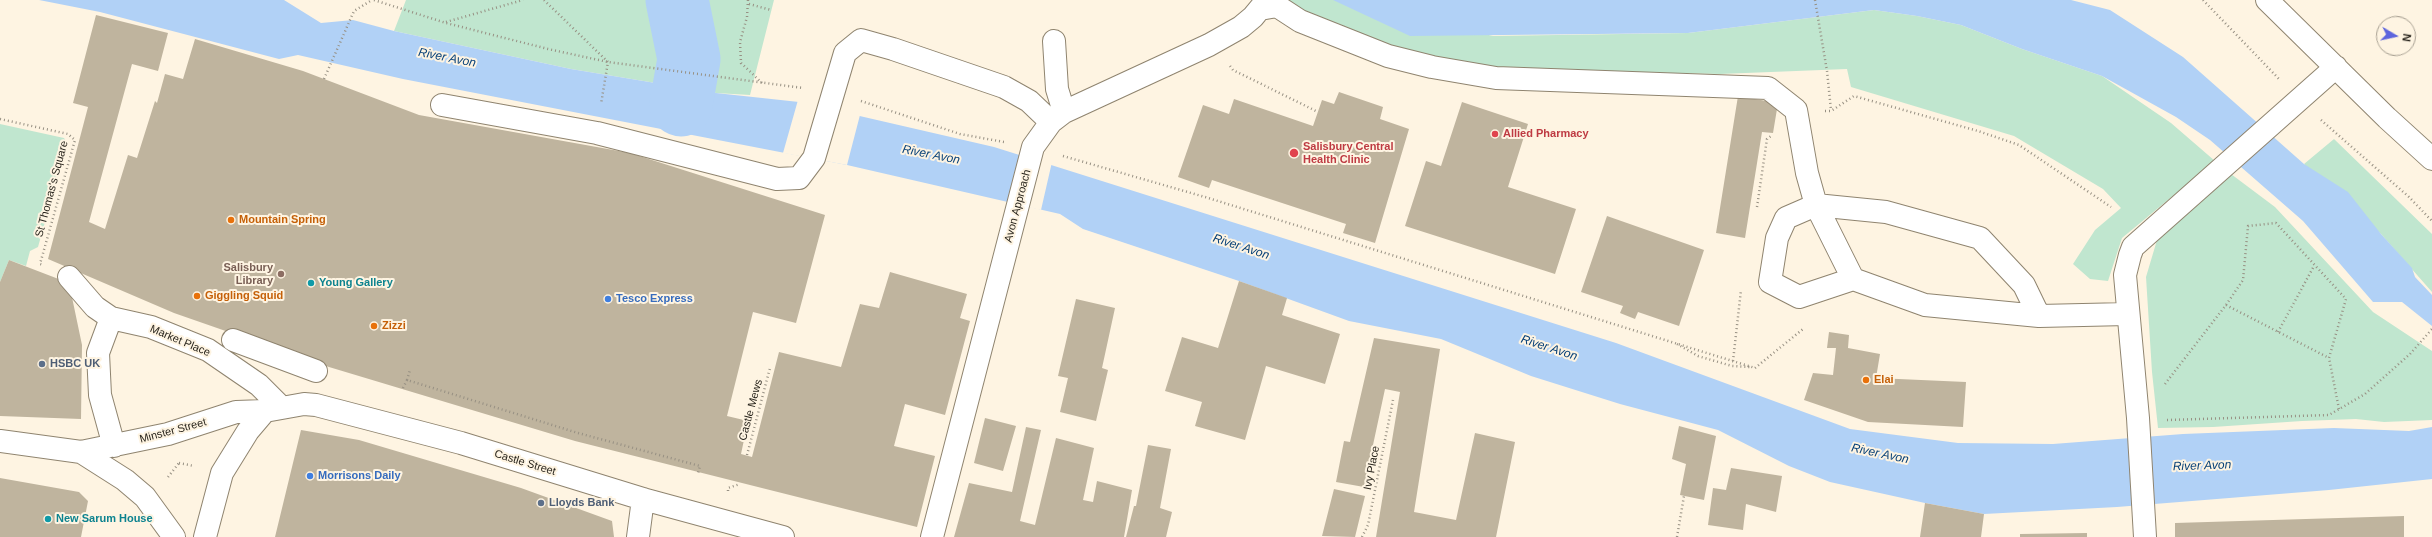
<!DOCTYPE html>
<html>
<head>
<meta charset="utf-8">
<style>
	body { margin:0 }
	#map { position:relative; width:2432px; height:537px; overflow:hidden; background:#fef4e2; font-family:Arial,sans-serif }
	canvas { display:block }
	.north { position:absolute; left:2376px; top:16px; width:40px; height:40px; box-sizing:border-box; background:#fef4e2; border:1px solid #a9a193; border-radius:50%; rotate:99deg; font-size:11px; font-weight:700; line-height:16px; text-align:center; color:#29251d }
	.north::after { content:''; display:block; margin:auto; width:14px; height:18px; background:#5d65dd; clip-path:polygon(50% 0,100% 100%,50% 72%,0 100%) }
</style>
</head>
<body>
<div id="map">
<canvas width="2432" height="537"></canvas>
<div class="north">N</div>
</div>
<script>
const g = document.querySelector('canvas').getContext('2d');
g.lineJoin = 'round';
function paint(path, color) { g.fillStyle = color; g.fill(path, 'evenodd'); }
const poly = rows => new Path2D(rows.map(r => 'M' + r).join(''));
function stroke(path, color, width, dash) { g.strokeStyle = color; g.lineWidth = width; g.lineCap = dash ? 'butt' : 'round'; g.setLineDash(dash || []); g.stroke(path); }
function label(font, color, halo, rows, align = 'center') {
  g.font = font + ' Arial,sans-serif'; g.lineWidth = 4; g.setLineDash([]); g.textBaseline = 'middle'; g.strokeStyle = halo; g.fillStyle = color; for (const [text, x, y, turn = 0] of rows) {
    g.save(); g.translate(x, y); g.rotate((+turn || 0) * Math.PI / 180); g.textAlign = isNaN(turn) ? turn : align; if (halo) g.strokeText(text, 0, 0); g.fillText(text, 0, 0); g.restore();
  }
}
paint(poly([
	[406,0,774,0,750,95,716,93,571,69,394,31],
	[1284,0,1334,0,1493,36,1688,33,1874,10,1917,16,1961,25,2022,49,2102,76,2171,123,2215,161,2122,238,2108,281,2090,279,2073,264,2095,230,2121,208,2103,189,2014,136,1851,87,1847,69,1720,74,1487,69,1409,54,1307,14],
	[0,124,64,138,67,143,38,247,30,251,26,266,9,260,0,282],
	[2334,139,2432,234,2432,292,2381,234,2304,164],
	[2231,174,2275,207,2373,312,2432,351,2432,420,2384,422,2356,419,2302,421,2213,427,2158,428,2152,372,2146,277,2157,240]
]), '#c0e6cf');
paint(poly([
	[39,0,284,0,321,23,353,20,394,31,571,69,716,93,799,102,994,147,1616,343,1850,429,1958,443,2053,444,2183,434,2334,428,2409,431,2432,427,2432,479,2329,490,2117,507,1984,514,1925,503,1830,482,1789,466,1718,430,1620,404,1531,376,1441,339,1349,321,1239,281,1083,229,1060,214,847,165,403,79,298,55,279,59,100,12],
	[1333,0,2071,0,2110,10,2183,57,2304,164,2348,192,2381,234,2412,268,2415,277,2432,295,2432,326,2402,302,2373,302,2303,221,2210,140,2176,117,2102,76,2022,49,1961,25,1917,16,1874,10,1688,33,1410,36]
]), '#b1d1f6');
paint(poly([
	[798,100,860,115,847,165,783,153],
	[1024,154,1052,162,1041,210,1018,205]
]), '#fef4e2');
stroke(poly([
	[677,0,689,59,681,105]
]), '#b1d1f6', 63);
paint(poly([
	[96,15,168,33,158,71,132,64,89,222,105,229,128,155,137,158,155,101,157,103,165,74,183,79,195,39,303,71,419,115,630,153,825,215,796,323,753,312,727,416,748,421,741,454,752,457,779,352,841,367,860,304,879,308,890,272,967,294,960,318,970,321,945,415,905,404,894,446,935,456,917,527,575,441,329,367,174,313,48,259,88,107,73,103],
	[1339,92,1383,107,1380,119,1409,129,1375,243,1343,233,1346,224,1212,180,1209,188,1178,177,1203,105,1229,114,1234,99,1313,126,1322,100,1334,104],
	[1738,96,1778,103,1773,133,1762,132,1745,238,1716,233],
	[1462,102,1528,124,1508,187,1576,209,1555,274,1405,226,1426,161,1441,166],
	[1607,216,1704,250,1679,326,1638,312,1635,319,1620,313,1623,306,1581,292],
	[9,260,69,283,82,345,81,419,0,416,0,282],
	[1239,281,1287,298,1282,315,1340,334,1325,384,1266,366,1245,440,1195,426,1202,402,1165,391,1182,337,1218,348],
	[1076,299,1115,308,1102,368,1108,370,1096,421,1060,412,1068,378,1058,376],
	[1829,332,1849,335,1848,348,1880,354,1876,378,1966,382,1963,427,1868,422,1804,400,1813,373,1833,375,1836,348,1827,348],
	[1374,338,1440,349,1414,512,1456,520,1475,433,1515,442,1496,537,1376,537,1400,392,1385,389,1364,487,1336,482,1344,441,1350,442],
	[985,418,1016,426,1003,471,974,463],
	[1679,426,1716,436,1704,500,1680,495,1686,464,1672,459],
	[1026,427,1041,430,1020,521,1035,525,1056,438,1094,448,1083,500,1093,502,1097,481,1132,490,1124,537,954,537,969,483,1012,492],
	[301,430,359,440,521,488,612,521,614,537,275,537],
	[1148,445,1171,449,1160,508,1172,512,1166,537,1126,537,1134,506,1136,506],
	[1731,468,1782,476,1776,512,1746,504,1743,530,1708,525,1713,488,1726,490],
	[0,478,79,492,88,501,81,537,0,537],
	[1334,489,1365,496,1355,537,1322,536],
	[1925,503,1984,514,1981,537,1920,537],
	[2404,516,2404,537,2175,537,2175,523],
	[2087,533,2087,537,2020,537,2020,534]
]), '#bfb49e');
const minor = poly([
	[2267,0,2387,118,2432,159],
	[1260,9,1277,6,1300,21,1388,56,1432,67,1496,78,1768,88,1796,110,1807,173,1816,205,1853,279],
	[1054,41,1057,89,1064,112],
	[442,105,597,133,777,179,799,178,814,158,845,53,861,40,893,49,1004,87,1029,101,1051,122],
	[69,277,95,307,111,318],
	[2039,316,2024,285,1980,238,1886,212,1816,205,1786,218,1777,238,1770,282,1799,297,1853,279,1925,305,2039,316,2127,314],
	[233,340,316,371],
	[0,441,81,452,168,434,236,412,265,411,304,404,316,405,461,443,643,499,783,537],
	[114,446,100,395,98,353,111,318,151,327,208,350,259,385,281,407],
	[81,452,125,480,145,497,174,537],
	[205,537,222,473,248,431,265,411],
	[638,537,643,499],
	[932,537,1033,147,1051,122,1064,112,1209,45,1241,27,1253,17,1267,0],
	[2145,537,2138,418,2125,275,2130,255,2133,247,2336,67]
]);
stroke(minor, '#8f846f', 24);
stroke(poly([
	[374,0,446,23,548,49,608,62,803,88],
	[544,0,608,62,601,104],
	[748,0,747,17,740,42,741,63,762,83],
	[1815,0,1827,71,1831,110],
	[2203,0,2279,79],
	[749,4,771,10],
	[446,22,523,0],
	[1230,66,1233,70,1318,112],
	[324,79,354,11,372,0],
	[861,101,960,134,1004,142],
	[1825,111,1831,111,1854,96,1978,131,2019,145,2111,207],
	[0,119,68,134,75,140,40,264,43,265],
	[2321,120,2409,197,2432,221],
	[1063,156,1205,197,1755,368],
	[1757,207,1767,139,1771,136],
	[2226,305,2329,358],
	[2278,332,2314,266],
	[1677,344,1698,356,1732,366,1750,367],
	[1733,361,1741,290],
	[1755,368,1803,329],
	[407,380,410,370],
	[2165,384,2226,305,2243,280,2248,226,2276,223,2346,299,2329,358,2339,409],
	[403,388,407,380,578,433,700,466,698,473],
	[2167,420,2329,415,2365,394,2410,354,2432,329],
	[747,455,770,368],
	[179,463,194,466],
	[168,477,179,463],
	[728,491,728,488,740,484],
	[1362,537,1368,525,1393,400],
	[1677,537,1684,496]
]), '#979083', 2.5, [1, 3]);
stroke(minor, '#fff', 22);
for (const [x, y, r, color] of [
	[1495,134,4,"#e0444e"],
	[1294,153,5,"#e0444e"],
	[231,220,4,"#e8710a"],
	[281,274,4,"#8d6e63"],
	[311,283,4,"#0f9aa8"],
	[197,296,4,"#e8710a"],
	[608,299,4,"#3f7fe0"],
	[374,326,4,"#e8710a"],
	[42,364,4,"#5c6f8a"],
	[1866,380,4,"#e8710a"],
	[310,476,4,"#3f7fe0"],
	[541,503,4,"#5c6f8a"],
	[48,519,4,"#0f9aa8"]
]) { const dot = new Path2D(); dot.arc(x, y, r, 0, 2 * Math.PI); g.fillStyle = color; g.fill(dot); stroke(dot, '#fef4e2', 1.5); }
label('bold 11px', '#be3a42', '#fef4e2', [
	["Allied Pharmacy",1503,134],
	["Salisbury Central",1303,147],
	["Health Clinic",1303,160]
], 'left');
label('11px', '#29251d', '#fef4e2', [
	["St Thomas's Square",52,189,-75],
	["Avon Approach",1018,206,-75],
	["Market Place",180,341,23],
	["Castle Mews",751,410,-75],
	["Minster Street",173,431,-15],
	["Castle Street",525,463,17],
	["Ivy Place",1372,468,-79]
]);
label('bold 11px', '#c56008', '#fef4e2', [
	["Mountain Spring",239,220],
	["Giggling Squid",205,296],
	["Zizzi",382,326],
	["Elai",1874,380]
], 'left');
label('bold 11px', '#785e54', '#fef4e2', [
	["Salisbury",273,268],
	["Library",273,281]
], 'right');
label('bold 11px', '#0d838f', '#fef4e2', [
	["Young Gallery",319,283],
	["New Sarum House",56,519]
], 'left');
label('bold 11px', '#366cbe', '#fef4e2', [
	["Tesco Express",616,299],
	["Morrisons Daily",318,476]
], 'left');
label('bold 11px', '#4e5e75', '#fef4e2', [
	["HSBC UK",50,364],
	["Lloyds Bank",549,503]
], 'left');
label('italic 12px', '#084178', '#fef4e2', [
	["River Avon",447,58,11],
	["River Avon",931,155,11],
	["River Avon",1241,247,18],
	["River Avon",1549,348,18],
	["River Avon",1880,454,12],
	["River Avon",2202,466,-2]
]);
</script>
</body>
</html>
